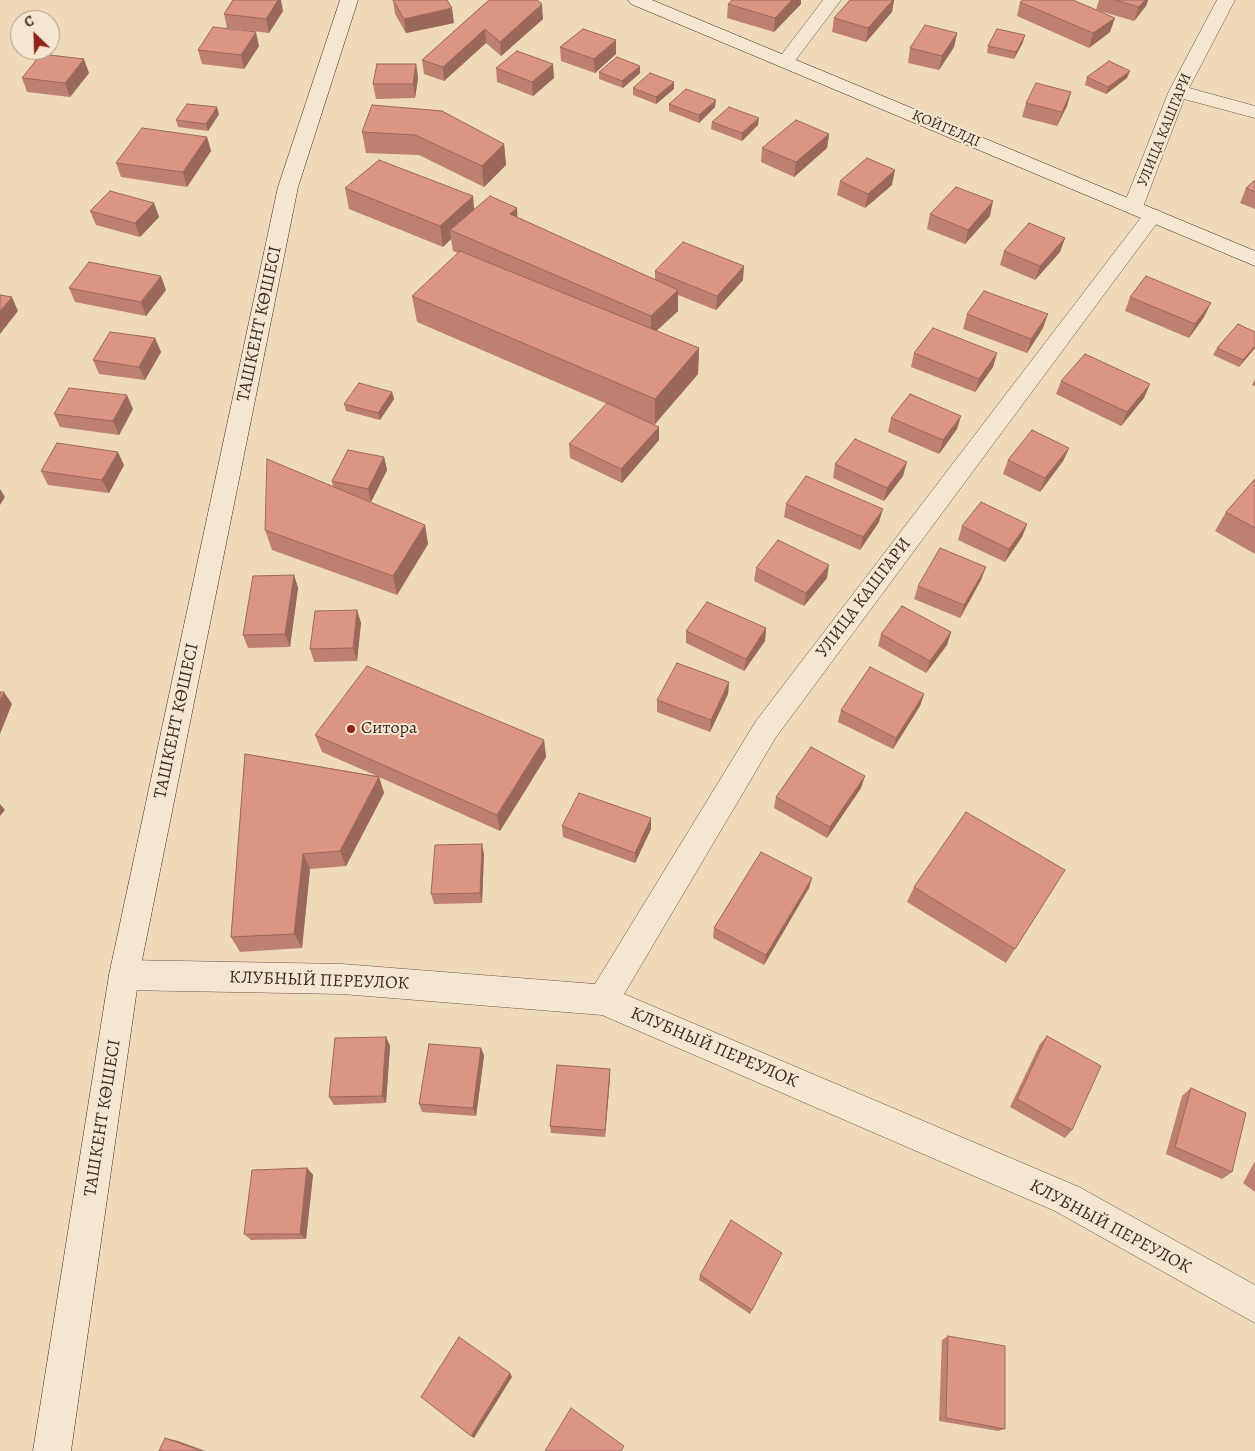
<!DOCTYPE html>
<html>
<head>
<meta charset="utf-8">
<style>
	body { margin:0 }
	#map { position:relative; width:1255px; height:1451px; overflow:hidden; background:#eed9b8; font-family:Alegreya,serif }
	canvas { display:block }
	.north { position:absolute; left:10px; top:10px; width:50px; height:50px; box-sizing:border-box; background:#f4e6d1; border:1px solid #ad9b8b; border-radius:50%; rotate:336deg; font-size:14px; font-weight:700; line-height:20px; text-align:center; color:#422a22 }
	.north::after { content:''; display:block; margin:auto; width:18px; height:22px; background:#8f2418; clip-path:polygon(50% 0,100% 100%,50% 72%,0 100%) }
</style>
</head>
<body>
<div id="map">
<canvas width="1255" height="1451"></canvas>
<div class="north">С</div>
</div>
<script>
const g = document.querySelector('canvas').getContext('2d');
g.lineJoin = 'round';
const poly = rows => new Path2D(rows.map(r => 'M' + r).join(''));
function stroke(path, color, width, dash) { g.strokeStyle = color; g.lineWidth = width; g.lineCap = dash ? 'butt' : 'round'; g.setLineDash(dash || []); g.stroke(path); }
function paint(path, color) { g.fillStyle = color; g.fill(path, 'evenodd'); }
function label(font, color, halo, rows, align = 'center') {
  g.font = font + ' Alegreya,serif'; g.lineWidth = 4; g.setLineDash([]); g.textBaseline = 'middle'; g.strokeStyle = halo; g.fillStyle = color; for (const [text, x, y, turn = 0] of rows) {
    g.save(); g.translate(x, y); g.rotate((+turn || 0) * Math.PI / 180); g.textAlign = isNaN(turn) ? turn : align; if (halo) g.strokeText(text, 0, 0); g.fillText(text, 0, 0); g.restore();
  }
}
const street = poly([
	[823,0,841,0,791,66,779,66,776,62,823,0],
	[1217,0,1235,0,1189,88,1255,106,1255,118,1184,99,1143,207,1140,211,1133,213,1126,211,1123,207,1169,91,1217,0],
	[1153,209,1160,211,1163,215,1160,219,776,737,624,994,1079,1187,1255,1285,1255,1323,1055,1211,602,1015,342,994,124,990,113,985,109,975,113,965,124,960,342,964,595,984,756,721,1146,211,1153,209]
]);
const secondary = poly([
	[340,0,358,0,298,187,139,975,71,1451,33,1451,109,975,278,187,340,0],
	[628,0,652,0,1255,251,1255,266,631,4,628,0]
]);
stroke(street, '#6d5648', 1);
stroke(secondary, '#422a22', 1);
paint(street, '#f4e6d1');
paint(secondary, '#f4e6d1');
paint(poly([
	[393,0,454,23,406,33,395,14],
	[489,0,543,19,501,56,486,43,444,81,424,74,422,60],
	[732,0,801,0,801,4,774,32,727,18,728,4],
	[850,0,894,0,892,12,866,42,832,32,834,18],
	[1099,0,1148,0,1146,6,1134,21,1096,10],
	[1020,2,1110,32,1089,48,1017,16],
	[283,11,269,33,227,28,224,14],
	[957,33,954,47,939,70,908,63,910,48],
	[1023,42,1014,59,987,53,988,46],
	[259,46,244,69,202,64,198,50],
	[560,47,616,54,595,73,561,61],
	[416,64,418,78,415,98,376,99,373,84],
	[496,68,554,78,533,96,497,82],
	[599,72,640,73,623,88,599,79],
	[89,73,70,97,27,92,22,78],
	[1087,77,1127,78,1106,94,1085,85],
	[633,88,674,89,656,104,633,95],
	[1071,92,1067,106,1057,126,1022,117,1026,103],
	[669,104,715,107,699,123,669,111],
	[372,105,504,144,506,165,484,187,419,155,366,153,362,132],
	[219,114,208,131,178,127,176,120],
	[712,122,758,125,742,141,711,129],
	[829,134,827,148,794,177,761,162,762,148],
	[207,137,211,151,187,187,121,177,116,163],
	[1255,180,1255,209,1240,203,1246,188],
	[840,181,892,185,865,208,837,195],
	[345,188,474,209,517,208,517,217,655,280,655,271,743,280,716,310,678,295,678,311,656,331,699,348,698,374,655,424,659,440,622,483,570,458,569,444,607,404,417,322,412,296,458,253,453,251,451,239,443,247,349,209],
	[154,203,159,217,140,237,96,225,90,211],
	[930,214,990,216,965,244,927,229],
	[1065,238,1060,252,1035,280,1000,265,1004,251],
	[69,288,166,290,146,316,75,302],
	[1130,297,1204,317,1189,338,1125,311],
	[967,314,1043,328,1027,353,963,329],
	[1255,332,1255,348,1239,367,1213,355,1217,348],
	[155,338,161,352,145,380,99,374,93,360],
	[914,353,997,353,993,367,975,392,911,367],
	[1255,379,1255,386,1252,385],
	[1061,381,1144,398,1121,426,1056,394],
	[392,392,394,399,380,420,346,411,344,404],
	[133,409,119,435,60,427,54,414],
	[891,418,957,429,939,454,888,432],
	[1069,448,1063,461,1040,492,1003,474,1008,460],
	[384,457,387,470,371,502,367,501,425,525,428,544,397,595,272,550,265,530,333,487,332,481],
	[835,464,903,476,884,501,833,478],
	[124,465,109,493,48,485,41,471],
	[1255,479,1255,554,1215,531,1226,512],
	[786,504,879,522,860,550,784,517],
	[1027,524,1022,537,1005,562,958,540,962,526],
	[756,568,827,578,804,606,754,581],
	[294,575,298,588,290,647,248,648,243,635],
	[981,580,960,618,914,599,918,586],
	[357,610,361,623,357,661,314,662,310,649],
	[766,628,765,641,744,671,686,643,686,631],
	[951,632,947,645,926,673,878,646,881,634],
	[729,682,728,694,710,732,657,712,657,700],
	[924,694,920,706,893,749,838,722,841,710],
	[315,735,544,740,546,757,500,831,379,777,384,793,346,866,310,869,302,948,240,952,231,937,245,754,377,776,322,752],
	[861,788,827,838,774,808,776,797],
	[562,826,651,829,635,863,563,837],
	[484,854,482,903,434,904,431,894],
	[1065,870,1006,963,907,902,914,887],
	[812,878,809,888,764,965,713,938,714,928],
	[1047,1036,1072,1130,1065,1138,1010,1107,1040,1044],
	[386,1037,390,1046,386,1103,334,1105,329,1097],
	[481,1048,484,1056,476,1116,422,1112,419,1104],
	[610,1069,610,1077,605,1137,551,1133,550,1126],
	[1191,1088,1232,1172,1222,1179,1166,1154,1182,1096],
	[1255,1161,1255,1192,1243,1183],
	[307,1168,313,1175,306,1239,251,1240,244,1234],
	[782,1253,750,1314,699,1280,700,1275],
	[948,1336,1005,1429,998,1431,939,1421,942,1340]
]), '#be8071');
paint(poly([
	[278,0,281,0,283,11,269,33,266,19],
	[792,0,801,0,801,4,774,32,775,18],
	[893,0,894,0,892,12,866,42,868,28],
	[1145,0,1148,0,1146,6,1134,21,1139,7],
	[542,4,543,19,501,56,500,42],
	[452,8,454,23,406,33,404,19],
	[1115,18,1110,32,1089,48,1093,33],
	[485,29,486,43,444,81,443,67],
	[256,32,259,46,244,69,241,55],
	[957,33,954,47,939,70,942,56],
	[1025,35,1023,42,1014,59,1016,52],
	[616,40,616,54,595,73,594,59],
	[84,59,89,73,70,97,65,83],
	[416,64,418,78,415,98,413,84],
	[553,64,554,78,533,96,532,82],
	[640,66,640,73,623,88,622,81],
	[1130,71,1127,78,1106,94,1108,87],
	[674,82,674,89,656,104,656,97],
	[1071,92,1067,106,1057,126,1062,112],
	[716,100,715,107,699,123,699,115],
	[217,107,219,114,208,131,206,124],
	[759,118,758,125,742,141,742,133],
	[829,134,827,148,794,177,796,162],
	[207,137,211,151,187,187,183,172],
	[504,144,506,165,484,187,482,166],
	[895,170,892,185,865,208,868,194],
	[473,196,475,217,450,230,451,239,443,247,440,226],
	[993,201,990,216,965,244,968,230],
	[154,203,159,217,140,237,135,223],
	[517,208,518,229,510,214],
	[1065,238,1060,252,1035,280,1040,266],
	[744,266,743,280,716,310,717,296],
	[161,276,166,290,146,316,141,302],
	[678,290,678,311,651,336,651,316],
	[12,297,18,311,0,334,0,311],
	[1211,303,1204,317,1189,338,1195,324],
	[1048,314,1043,328,1027,353,1031,339],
	[155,338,161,352,145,380,139,367],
	[1255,346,1255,348,1239,367,1243,360],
	[699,348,698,374,655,424,655,399],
	[997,353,993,367,975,392,979,379],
	[1150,384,1144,398,1121,426,1127,412],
	[392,392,394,399,380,420,378,413],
	[127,395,133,409,119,435,113,421],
	[961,416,957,429,939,454,943,440],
	[659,427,659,440,622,483,621,469],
	[1069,448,1063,461,1040,492,1045,478],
	[118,452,124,465,109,493,102,480],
	[384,457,387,470,371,502,368,489],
	[907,462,903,476,884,501,887,488],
	[0,489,5,497,0,505],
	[883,509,879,522,860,550,863,537],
	[1027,524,1022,537,1005,562,1009,549],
	[425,525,428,544,397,595,393,576],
	[829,565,827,578,804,606,806,593],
	[986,567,981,580,960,618,964,605],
	[294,575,298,588,290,647,285,634],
	[357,610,361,623,357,661,353,648],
	[766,628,765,641,744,671,746,659],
	[951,632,947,645,926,673,930,661],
	[729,682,728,694,710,732,711,720],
	[4,692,12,704,0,734,0,701],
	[924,694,920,706,893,749,896,738],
	[544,740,546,757,500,831,497,815],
	[865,776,861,788,827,838,830,827],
	[379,777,384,793,346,866,340,851],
	[0,804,5,810,0,816],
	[651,818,651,829,635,863,635,853],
	[482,844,484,854,482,903,480,893],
	[303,854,310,869,302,948,294,934],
	[812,878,809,888,764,965,766,955],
	[386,1037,390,1046,386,1103,382,1096],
	[481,1048,484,1056,476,1116,473,1108],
	[610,1069,610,1077,605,1137,605,1130],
	[307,1168,313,1175,306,1239,300,1234],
	[510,1373,512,1377,474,1438,471,1436],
	[165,1438,178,1441,205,1451,202,1451]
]), '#9b685c');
const building = poly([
	[233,0,278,0,266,19,224,14,233,0],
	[393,0,447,0,452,8,404,19,393,0],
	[489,0,537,0,542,4,500,42,485,29,443,67,422,60,489,0],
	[732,0,792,0,775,18,728,4,732,0],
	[850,0,893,0,868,28,834,18,850,0],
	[1023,0,1073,0,1115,18,1093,33,1020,2,1023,0],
	[1115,0,1145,0,1139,7,1115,0],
	[925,25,957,33,942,56,910,48,925,25],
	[213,27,256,32,241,55,198,50,213,27],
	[583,29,616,40,594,59,560,47,583,29],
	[997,29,1025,35,1016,52,988,46,997,29],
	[517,51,553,64,532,82,496,68,517,51],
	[41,54,84,59,65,83,22,78,41,54],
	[617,57,640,66,622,81,599,72,617,57],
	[1109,61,1130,71,1108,87,1087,77,1109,61],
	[377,64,416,64,413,84,373,84,377,64],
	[650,73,674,82,656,97,633,88,650,73],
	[1036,83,1071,92,1062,112,1026,103,1036,83],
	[686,89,716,100,699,115,669,104,686,89],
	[187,104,217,107,206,124,176,120,187,104],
	[372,105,442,111,504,144,482,166,415,135,362,132,372,105],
	[729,107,759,118,742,133,712,122,729,107],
	[796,120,829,134,796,162,762,148,796,120],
	[142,128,207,137,183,172,116,163,142,128],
	[867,158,895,170,868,194,840,181,867,158],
	[379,160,473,196,440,226,345,188,379,160],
	[1255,180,1255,192,1246,188,1255,180],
	[956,187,993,201,968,230,930,214,956,187],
	[110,191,154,203,135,223,90,211,110,191],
	[490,196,517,208,510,214,678,290,651,316,450,230,490,196],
	[1029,223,1065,238,1040,266,1004,251,1029,223],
	[683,242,744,266,717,296,655,271,683,242],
	[460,251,699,348,655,399,412,296,460,251],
	[89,262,161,276,141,302,69,288,89,262],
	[1146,276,1211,303,1195,324,1130,297,1146,276],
	[984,291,1048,314,1031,339,967,314,984,291],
	[0,295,12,297,0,311,0,295],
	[1238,324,1255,332,1255,346,1243,360,1217,348,1238,324],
	[933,328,997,353,979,379,914,353,933,328],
	[110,332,155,338,139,367,93,360,110,332],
	[1085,354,1150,384,1127,412,1061,381,1085,354],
	[359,383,392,392,378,413,344,404,359,383],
	[69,388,127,395,113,421,54,414,69,388],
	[910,394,961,416,943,440,891,418,910,394],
	[607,403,659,427,621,469,569,444,607,403],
	[1032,430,1069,448,1045,478,1008,460,1032,430],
	[855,439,907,462,887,488,835,464,855,439],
	[57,443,118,452,102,480,41,471,57,443],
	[348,450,384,457,368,489,332,481,348,450],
	[267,459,425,525,393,576,265,530,267,459],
	[806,476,883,509,863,537,786,504,806,476],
	[1255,479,1255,528,1226,512,1255,479],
	[981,502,1027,524,1009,549,962,526,981,502],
	[778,540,829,565,806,593,756,568,778,540],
	[940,548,986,567,964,605,918,586,940,548],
	[294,575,285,634,243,635,253,576,294,575],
	[707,602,766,628,746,659,686,631,707,602],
	[902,606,951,632,930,661,881,634,902,606],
	[357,610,353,648,310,649,315,611,357,610],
	[677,663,729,682,711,720,657,700,677,663],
	[367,666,544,740,497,815,315,735,367,666],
	[870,667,924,694,896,738,841,710,870,667],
	[0,692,4,692,0,701,0,692],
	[811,747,865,776,830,827,776,797,811,747],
	[245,754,379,777,340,851,303,854,294,934,231,937,245,754],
	[579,793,651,818,635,853,562,826,579,793],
	[966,812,1065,870,1015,949,914,887,966,812],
	[482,844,480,893,431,894,435,845,482,844],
	[761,852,812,878,766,955,714,928,761,852],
	[1047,1036,1101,1066,1072,1130,1017,1099,1047,1036],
	[386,1037,382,1096,329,1097,335,1038,386,1037],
	[429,1044,481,1048,473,1108,419,1104,429,1044],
	[557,1065,610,1069,605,1130,550,1126,557,1065],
	[1191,1088,1246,1113,1232,1172,1175,1147,1191,1088],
	[307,1168,300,1234,244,1234,252,1170,307,1168],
	[731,1220,782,1253,752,1310,700,1275,731,1220],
	[948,1336,1005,1346,1005,1429,946,1418,948,1336],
	[459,1337,510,1373,471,1436,421,1397,459,1337],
	[571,1408,624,1446,621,1451,545,1451,571,1408],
	[165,1438,202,1451,159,1451,165,1438]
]);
paint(building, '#dd9583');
stroke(building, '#9b685c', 1);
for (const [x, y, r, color] of [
	[351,729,5,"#8f2418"]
]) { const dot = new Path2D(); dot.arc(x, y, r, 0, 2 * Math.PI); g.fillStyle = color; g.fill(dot); stroke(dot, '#f4e6d1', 2); }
label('15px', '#422a22', '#f4e6d1', [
	["ҚОЙГЕЛДІ",946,129,23],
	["УЛИЦА КАШГАРИ",1165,130,-68]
]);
label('18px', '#422a22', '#f4e6d1', [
	["ТАШКЕНТ КӨШЕСІ",260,324,-78],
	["УЛИЦА КАШГАРИ",864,598,-53],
	["ТАШКЕНТ КӨШЕСІ",177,721,-78],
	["КЛУБНЫЙ ПЕРЕУЛОК",319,981,2],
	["КЛУБНЫЙ ПЕРЕУЛОК",714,1048,23],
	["ТАШКЕНТ КӨШЕСІ",103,1118,-81],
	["КЛУБНЫЙ ПЕРЕУЛОК",1110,1227,28]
]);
label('18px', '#422a22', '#f4e6d1', [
	["Ситора",361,729]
], 'left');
</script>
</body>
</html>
